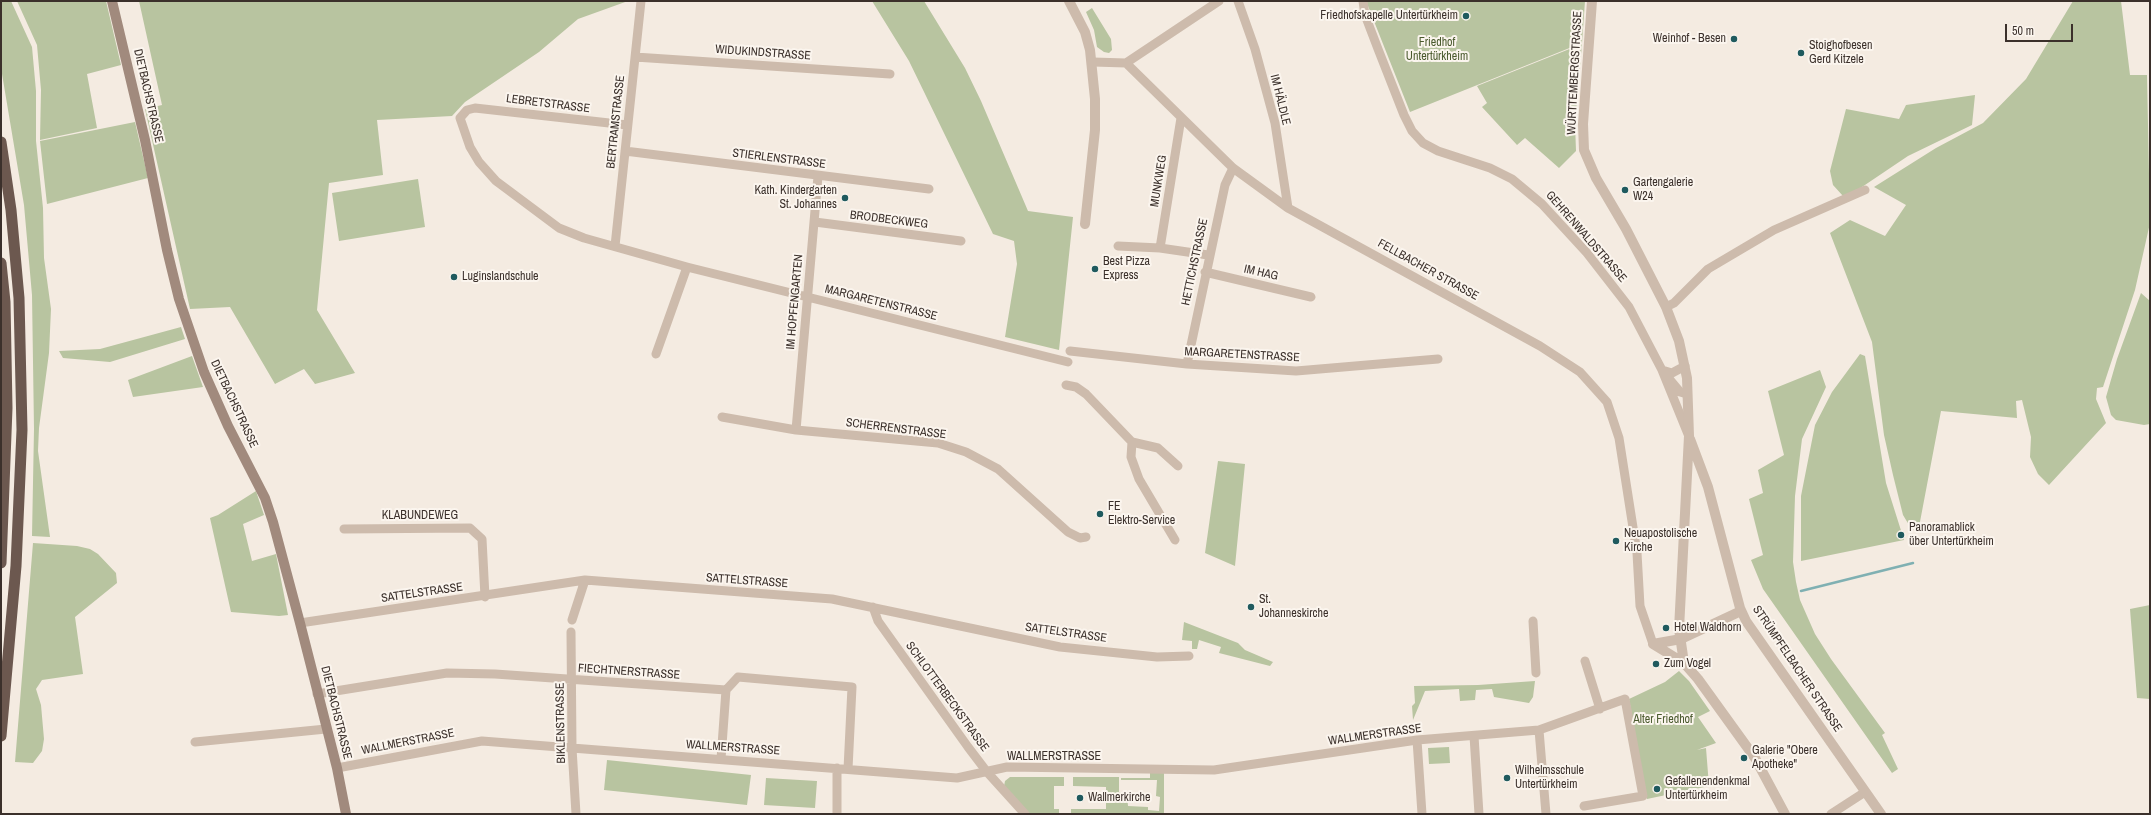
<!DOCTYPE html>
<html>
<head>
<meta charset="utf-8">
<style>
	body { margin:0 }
	#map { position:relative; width:2151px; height:815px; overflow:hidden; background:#f4ebe1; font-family:"Archivo Narrow",sans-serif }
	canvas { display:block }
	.frame { position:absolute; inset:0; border:2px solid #3b302b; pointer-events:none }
	.scale { position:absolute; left:2005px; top:24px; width:68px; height:18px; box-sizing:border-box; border:2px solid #3b302b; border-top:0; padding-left:5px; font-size:12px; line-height:14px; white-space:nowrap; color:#3b302b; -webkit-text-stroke:3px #fbf5ee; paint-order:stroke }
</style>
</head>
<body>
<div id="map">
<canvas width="2151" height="815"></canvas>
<div class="frame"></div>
<div class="scale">50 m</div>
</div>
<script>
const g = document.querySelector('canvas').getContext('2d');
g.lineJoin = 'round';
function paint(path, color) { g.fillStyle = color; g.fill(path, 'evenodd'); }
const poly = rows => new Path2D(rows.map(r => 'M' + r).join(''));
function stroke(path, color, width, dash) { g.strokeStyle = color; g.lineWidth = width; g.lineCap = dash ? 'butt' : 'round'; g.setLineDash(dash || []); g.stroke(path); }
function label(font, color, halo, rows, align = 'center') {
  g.font = font + ' "Archivo Narrow",sans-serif'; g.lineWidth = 4; g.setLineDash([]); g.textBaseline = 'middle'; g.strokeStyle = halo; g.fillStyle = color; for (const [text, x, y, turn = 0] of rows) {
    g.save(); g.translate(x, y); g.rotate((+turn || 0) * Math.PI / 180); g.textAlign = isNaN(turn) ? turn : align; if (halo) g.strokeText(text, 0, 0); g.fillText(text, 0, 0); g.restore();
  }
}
paint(poly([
	[1,1,11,1,32,47,36,91,36,141,43,208,44,258,51,309,49,353,39,428,38,451,50,537,32,536,34,429,32,295,24,205,1,68],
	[17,1,106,1,121,65,87,74,97,128,40,140,41,90,37,45],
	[139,1,628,1,578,19,539,52,465,102,452,116,377,120,383,175,329,183,317,310,355,373,315,384,304,369,275,384,230,307,190,309,145,109,162,105],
	[872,1,924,1,965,68,981,101,1028,211,1073,217,1059,350,1005,337,1017,264,1014,241,993,234,909,61],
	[1366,1,1585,1,1582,43,1410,112],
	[2073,1,2121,1,2130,75,2147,75,2150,223,2135,290,2103,387,2097,388,2096,399,2106,423,2049,485,2038,474,2030,457,2031,437,2022,400,2016,401,2017,418,1941,411,1919,527,1912,530,1903,515,1893,475,1884,435,1872,342,1830,233,1850,220,1885,236,1906,205,1874,187,1936,148,1983,123,2026,79],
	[1092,8,1111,39,1112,50,1109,53,1104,52,1097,47,1094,30,1086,12],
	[1582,44,1575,124,1576,151,1559,168,1525,138,1517,145,1482,107,1487,103,1477,86],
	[1975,95,1972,125,1908,156,1859,189,1843,196,1833,185,1830,171,1846,109,1899,119,1906,105],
	[135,122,148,178,47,204,40,141],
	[418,179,425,227,339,241,332,193],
	[2141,293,2150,301,2150,424,2144,425,2116,420,2111,415,2106,397,2117,359],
	[181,327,185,339,110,362,63,358,59,351,100,349],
	[1860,354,1865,356,1886,483,1904,540,1801,561,1801,496,1815,425,1832,392],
	[192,356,203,387,133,397,128,380],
	[1820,370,1826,387,1802,439,1795,496,1793,562,1796,582,1800,600,1815,634,1831,659,1885,733,1882,735,1898,769,1892,773,1763,589,1751,560,1763,555,1749,499,1763,493,1758,470,1784,455,1768,391],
	[1218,461,1245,464,1235,566,1205,553],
	[256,491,264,515,243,524,252,561,276,554,288,615,279,616,231,612,210,518,218,515],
	[33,543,77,546,90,549,98,554,116,573,117,583,75,617,83,674,42,680,36,689,41,705,44,739,42,751,33,763,15,762],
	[2150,605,2150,699,2137,698,2130,609],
	[1184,622,1238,643,1245,650,1273,662,1270,666,1219,653,1221,647,1199,640,1197,649,1192,649,1192,641,1182,640],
	[1679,671,1689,681,1710,711,1698,717,1716,743,1697,750,1706,748,1709,786,1647,799,1629,699,1665,682],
	[1535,681,1533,697,1529,703,1494,697,1492,689,1476,690,1475,700,1460,701,1459,689,1425,691,1413,720,1412,706,1415,703,1414,686,1478,685],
	[1449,747,1450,763,1429,764,1428,748],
	[607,760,751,775,747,805,604,790],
	[1150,772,1164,772,1164,814,1071,814,1071,809,1106,809,1106,787,1073,786,1073,777,1119,777,1119,792,1127,793,1128,806,1148,807,1148,810,1159,811,1160,797,1156,796,1157,780,1121,780,1121,778,1150,778],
	[1010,777,1064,777,1064,786,1054,786,1054,809,1059,809,1059,814,1030,814,1004,786,1005,781],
	[766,778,817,781,815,808,764,805]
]), '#b8c4a0');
stroke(poly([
	[1801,591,1913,563]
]), '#7fb0b2', 2.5);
stroke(poly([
	[1238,1,1255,49,1275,123,1288,208],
	[1363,1,1365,15,1378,49,1404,115,1412,131,1423,143,1438,151,1490,168,1512,179,1542,204,1587,253,1629,307,1662,370,1688,434],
	[635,57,890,74],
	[1093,62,1126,63,1233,168,1288,208,1540,346,1580,372,1607,402,1619,438,1637,553,1640,606,1653,644],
	[1126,63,1219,1],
	[627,125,475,108,467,110,460,118,470,147,479,162,496,181,559,228,584,238,687,267,1068,362],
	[625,151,929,189],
	[815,222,961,241],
	[615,246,641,1],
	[1118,246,1160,248,1208,255],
	[1160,248,1181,118],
	[1205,272,1311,297],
	[1666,307,1674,303,1708,269,1774,230,1865,190],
	[1070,351,1187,364,1296,371,1438,359],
	[656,354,687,267],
	[1187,364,1225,185,1233,168],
	[1662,370,1672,373,1685,366],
	[1665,374,1680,392,1687,394],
	[1066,385,1076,387,1086,394,1132,442,1131,457,1139,479,1175,540],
	[722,417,796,430,938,443,966,452,998,469,1068,532,1080,538,1086,537],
	[796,430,818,176],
	[1132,442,1158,448,1178,466],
	[344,529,470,528,482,539,485,597],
	[873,607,878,621,968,747,987,772,1025,814],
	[572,620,585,580],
	[1533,621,1536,673],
	[300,623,585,580,832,599,1060,647,1157,657,1189,656],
	[571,632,572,748,576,814],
	[1585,661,1600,709],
	[317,694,447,673,495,674,726,690,738,677,852,687,848,769],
	[1539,730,1546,814],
	[1474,736,1479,814],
	[1417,740,1422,814],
	[195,742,326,729],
	[721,759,726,690],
	[337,768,482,741,957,778,1007,767,1214,770,1417,740,1539,730,1625,699,1643,796,1584,806],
	[837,768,837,814],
	[1831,814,1865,792]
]), '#cdbbac', 9);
stroke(poly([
	[1069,1,1085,32,1090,50,1095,99,1095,130,1085,224],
	[1592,1,1583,124,1584,150,1596,178,1626,229,1666,307,1679,341,1687,378,1689,436,1679,629,1684,663],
	[1690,439,1708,487,1740,608,1746,621,1881,814],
	[1653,644,1684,663,1698,679,1755,758,1785,814],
	[1653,644,1681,639,1741,611]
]), '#cdbbac', 10);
stroke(poly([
	[112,1,145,140,167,250,179,299,204,372,228,426,265,498,273,522,300,623,337,768,346,814]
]), '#a18a7d', 10);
stroke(poly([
	[1,142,11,210,19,298,22,430,16,566,1,736],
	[1,263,5,302,7,408,1,563]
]), '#6c584f', 11);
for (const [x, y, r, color] of [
	[1466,16,4,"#1f5a5e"],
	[1734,39,4,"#1f5a5e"],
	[1801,53,4,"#1f5a5e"],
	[1625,190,4,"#1f5a5e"],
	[845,198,4,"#1f5a5e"],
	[1095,269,4,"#1f5a5e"],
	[454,277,4,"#1f5a5e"],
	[1100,514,4,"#1f5a5e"],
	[1901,535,4,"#1f5a5e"],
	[1616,541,4,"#1f5a5e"],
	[1251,607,4,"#1f5a5e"],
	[1666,628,4,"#1f5a5e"],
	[1656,664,4,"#1f5a5e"],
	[1744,758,4,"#1f5a5e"],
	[1507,778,4,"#1f5a5e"],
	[1657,789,4,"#1f5a5e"],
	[1080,798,4,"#1f5a5e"]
]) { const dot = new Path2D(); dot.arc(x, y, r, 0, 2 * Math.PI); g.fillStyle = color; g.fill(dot); stroke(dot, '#fbf5ee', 1.5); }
label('12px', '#3b302b', '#fbf5ee', [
	["Friedhofskapelle Untertürkheim",1458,16,"right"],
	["Weinhof - Besen",1726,39,"right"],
	["Stoighofbesen",1809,46],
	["Gerd Kitzele",1809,60],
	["Gartengalerie",1633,183],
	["W24",1633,197],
	["Kath. Kindergarten",837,191,"right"],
	["St. Johannes",837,205,"right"],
	["Best Pizza",1103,262],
	["Express",1103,276],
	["Luginslandschule",462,277],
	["FE",1108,507],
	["Elektro-Service",1108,521],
	["Panoramablick",1909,528],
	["über Untertürkheim",1909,542],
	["Neuapostolische",1624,534],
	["Kirche",1624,548],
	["St.",1259,600],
	["Johanneskirche",1259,614],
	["Hotel Waldhorn",1674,628],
	["Zum Vogel",1664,664],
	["Galerie \"Obere",1752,751],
	["Apotheke\"",1752,765],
	["Wilhelmsschule",1515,771],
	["Untertürkheim",1515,785],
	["Gefallenendenkmal",1665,782],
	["Untertürkheim",1665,796],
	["Wallmerkirche",1088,798]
], 'left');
label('12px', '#4a5a2e', '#fbf5ee', [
	["Friedhof",1437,43],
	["Untertürkheim",1437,57],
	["Alter Friedhof",1663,720]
]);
label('12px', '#3b302b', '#fbf5ee', [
	["WIDUKINDSTRASSE",763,53,4],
	["WÜRTTEMBERGSTRASSE",1575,73,-87],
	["DIETBACHSTRASSE",148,96,77],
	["IM HÄLDLE",1280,100,76],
	["LEBRETSTRASSE",548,104,7],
	["BERTRAMSTRASSE",616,122,-84],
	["STIERLENSTRASSE",779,159,7],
	["MUNKWEG",1159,181,-81],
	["BRODBECKWEG",889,220,7],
	["GEHRENWALDSTRASSE",1586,237,49],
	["HETTICHSTRASSE",1195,262,-78],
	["FELLBACHER STRASSE",1428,270,29],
	["IM HAG",1261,273,13],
	["IM HOPFENGARTEN",795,302,-85],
	["MARGARETENSTRASSE",881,303,14],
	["MARGARETENSTRASSE",1242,355,3],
	["DIETBACHSTRASSE",234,404,65],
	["SCHERRENSTRASSE",896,429,7],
	["KLABUNDEWEG",420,516],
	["SATTELSTRASSE",747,581,4],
	["SATTELSTRASSE",422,593,-8],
	["SATTELSTRASSE",1066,633,8],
	["STRÜMPFELBACHER STRASSE",1797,669,56],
	["FIECHTNERSTRASSE",629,672,4],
	["SCHLOTTERBECKSTRASSE",947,697,54],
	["DIETBACHSTRASSE",336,713,76],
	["BIKLENSTRASSE",561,723,-91],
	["WALLMERSTRASSE",1375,735,-8],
	["WALLMERSTRASSE",408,742,-11],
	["WALLMERSTRASSE",733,748,4],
	["WALLMERSTRASSE",1054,757]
]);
</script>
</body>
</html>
